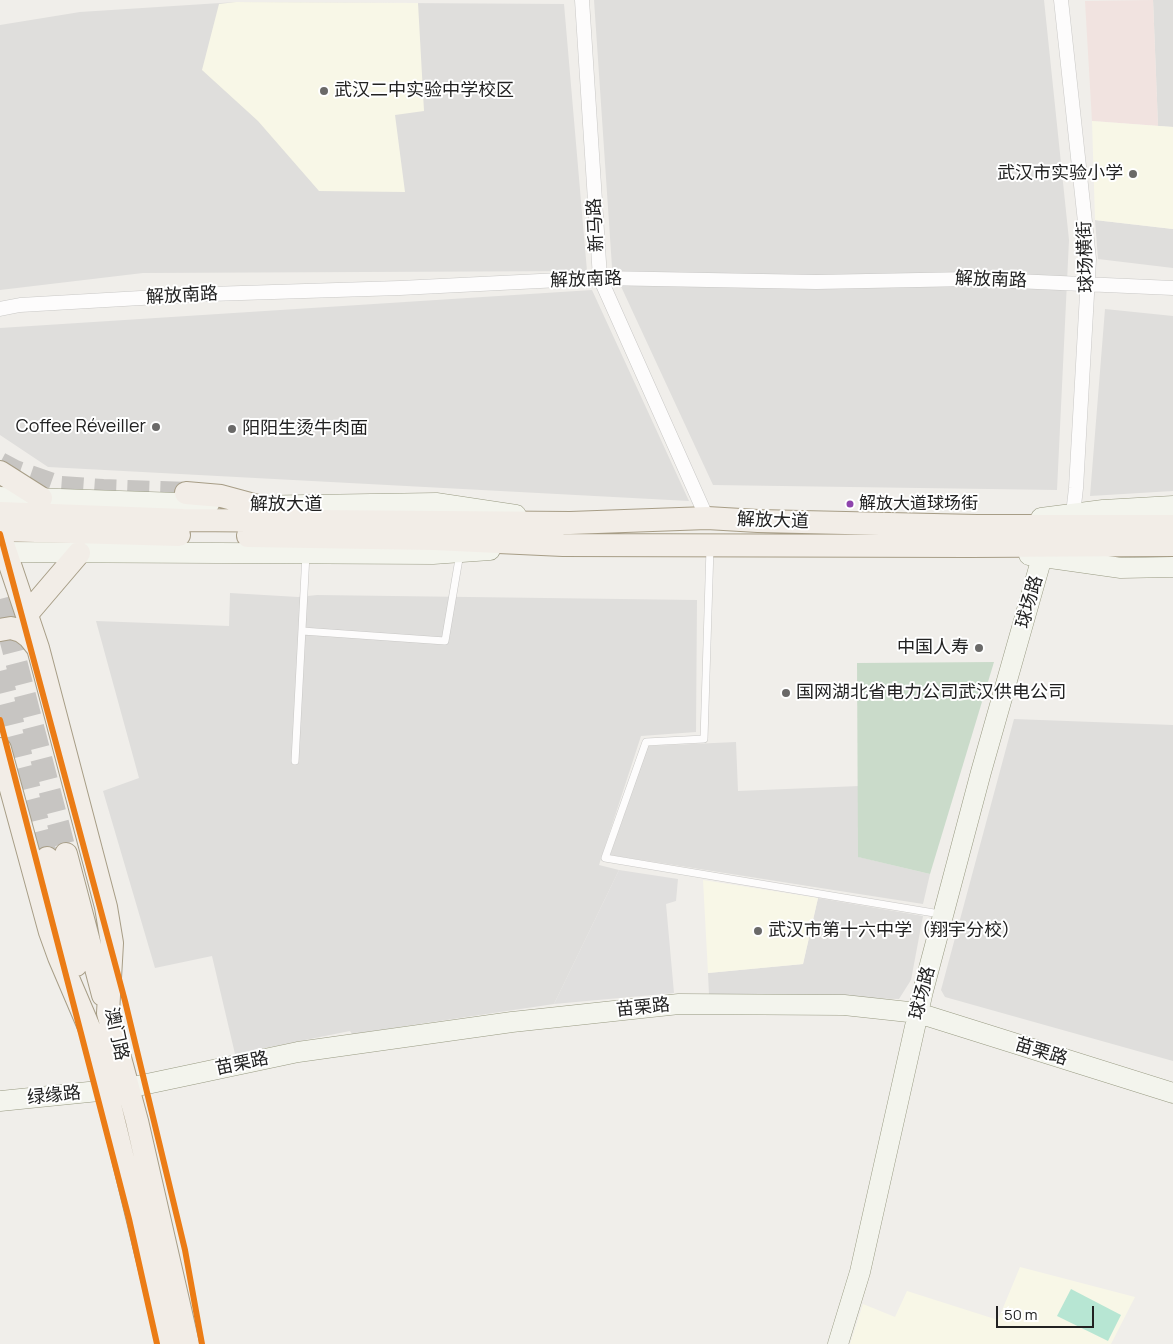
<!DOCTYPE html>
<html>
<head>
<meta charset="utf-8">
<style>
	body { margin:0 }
	#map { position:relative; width:1173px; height:1344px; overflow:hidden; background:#f0eeea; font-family:Manrope,sans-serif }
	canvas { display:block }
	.scale { position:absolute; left:996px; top:1306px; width:98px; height:22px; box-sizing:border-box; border:2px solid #222; border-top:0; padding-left:6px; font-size:15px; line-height:18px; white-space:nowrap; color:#222; -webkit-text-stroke:4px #fff; paint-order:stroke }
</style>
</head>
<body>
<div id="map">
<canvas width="1173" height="1344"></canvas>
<div class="scale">50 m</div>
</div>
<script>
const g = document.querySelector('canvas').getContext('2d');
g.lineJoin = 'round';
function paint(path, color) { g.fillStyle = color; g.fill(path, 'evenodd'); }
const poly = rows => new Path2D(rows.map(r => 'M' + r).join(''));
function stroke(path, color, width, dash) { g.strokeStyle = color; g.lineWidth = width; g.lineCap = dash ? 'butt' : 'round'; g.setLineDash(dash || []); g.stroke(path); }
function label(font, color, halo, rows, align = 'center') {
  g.font = font + ' Manrope,"Noto Sans SC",sans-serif'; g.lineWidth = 4; g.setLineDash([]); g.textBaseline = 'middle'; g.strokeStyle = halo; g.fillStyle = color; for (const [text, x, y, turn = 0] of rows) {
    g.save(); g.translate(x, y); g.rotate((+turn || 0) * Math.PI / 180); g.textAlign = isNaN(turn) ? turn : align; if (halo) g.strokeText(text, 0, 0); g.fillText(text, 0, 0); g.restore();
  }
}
paint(poly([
	[594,0,1044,0,1069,240,1057,490,713,485,612,267],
	[1153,0,1173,0,1173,127,1158,126],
	[236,2,564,4,587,271,143,273,0,290,0,25,80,12],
	[1095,220,1173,229,1173,268,1098,259],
	[592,290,689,501,48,467,0,435,0,328],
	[1105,309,1173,316,1173,491,1090,496],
	[230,593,298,597,317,595,697,600,696,732,641,736,599,865,619,870,554,1004,352,1034,350,1031,235,1054,212,956,155,968,103,791,139,778,96,621,229,626],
	[1014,719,1173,725,1173,1061,945,997,941,990],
	[736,742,738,791,859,786,859,857,930,874,923,904,610,855,648,746],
	[818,898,923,916,911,980,899,999,709,995,708,973,803,964]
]), '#dfdedc');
paint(poly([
	[1153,0,1158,126,1092,121,1085,1]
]), '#f1e3e0');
paint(poly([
	[236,2,418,3,424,111,395,115,405,192,319,191,258,121,202,70,219,4],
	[1092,121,1173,127,1173,229,1095,220],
	[703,880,818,898,803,964,708,973],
	[1020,1267,1135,1297,1111,1344,850,1344,863,1304,895,1317,907,1291,998,1320]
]), '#f8f7e7');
paint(poly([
	[994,662,930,874,858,857,857,663]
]), '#cadbca');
paint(poly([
	[1071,1289,1121,1315,1108,1341,1057,1316]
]), '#b7e6d3');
paint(poly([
	[619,870,678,879,676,901,666,904,674,993,554,1004]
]), '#e0dfde');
stroke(poly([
	[0,463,15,471,61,487,103,490,186,493],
	[0,599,66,854],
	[0,671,47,858]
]), '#c7c5c2', 22, [22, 11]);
const lane = poly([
	[710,548,704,739,646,742,605,858,940,914],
	[302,631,445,641,460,553],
	[295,761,306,554]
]);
const street = poly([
	[582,0,600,278,707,518],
	[1061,0,1089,259,1076,488,1073,514],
	[0,309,20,305,210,294,400,288,600,278,816,282,970,279,1173,288]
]);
const secondary = poly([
	[0,497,209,504],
	[243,506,436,503,516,515],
	[1041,518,1103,510,1173,506],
	[0,552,433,554,490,550],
	[1029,555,1121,568,1173,567],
	[0,1101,128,1088,298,1052,512,1022,679,1004,844,1005,918,1013,1173,1093],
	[838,1344,860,1272,923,991,981,772,1042,557]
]);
const primary = poly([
	[0,472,41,498],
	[186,493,221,496,258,506],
	[0,513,183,520,570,523,707,518,758,521,977,526,1173,526],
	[0,530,179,535],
	[0,535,38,648,106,907,112,943,108,1013,137,1121,188,1344],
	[248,536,434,539,563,545,970,546,1173,545],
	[27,614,79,553],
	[0,630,11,628,21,631,29,637,37,647],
	[0,749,50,932,59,957,94,1039,168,1344],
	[66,854,103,995],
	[47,858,76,965]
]);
stroke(lane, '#c9c8c6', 8);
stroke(street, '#c9c8c6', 15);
stroke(secondary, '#989a82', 21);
stroke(primary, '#a79d86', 24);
stroke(lane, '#fdfcfc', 7);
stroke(street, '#fdfcfc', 14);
stroke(secondary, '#f3f4ed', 20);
stroke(primary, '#f2ede7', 22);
stroke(poly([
	[0,534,125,1001,185,1250,202,1344],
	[0,720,129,1219,157,1344]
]), '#eb7c16', 6);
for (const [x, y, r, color] of [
	[324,91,5,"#6a6968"],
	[1133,174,5,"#6a6968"],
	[156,427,5,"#6a6968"],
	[232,429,5,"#6a6968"],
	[850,504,4.5,"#8e44ad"],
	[979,648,5,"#6a6968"],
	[786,693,5,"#6a6968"],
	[758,931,5,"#6a6968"]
]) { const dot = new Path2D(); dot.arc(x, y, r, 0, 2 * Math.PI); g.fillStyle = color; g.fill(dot); stroke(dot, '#fff', 2); }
label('17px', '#222', '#fff', [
	["解放大道球场街",859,504]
], 'left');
label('18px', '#222', '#fff', [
	["武汉二中实验中学校区",334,91],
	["武汉市实验小学",1123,174,"right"],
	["Coffee Réveiller",146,427,"right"],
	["阳阳生烫牛肉面",242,429],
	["中国人寿",969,648,"right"],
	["国网湖北省电力公司武汉供电公司",796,693],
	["武汉市第十六中学（翔宇分校）",768,931]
], 'left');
label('18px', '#222', '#fff', [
	["新马路",596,225,-93],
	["球场横街",1086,257,-92],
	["解放南路",586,280,-2],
	["解放南路",991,280,2],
	["解放南路",182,296,-3],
	["解放大道",286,505],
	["解放大道",773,521,2],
	["球场路",1030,602,-74],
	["球场路",923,993,-76],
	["苗栗路",643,1008,-6],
	["澳门路",116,1034,78],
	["苗栗路",1041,1052,17],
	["苗栗路",242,1064,-12],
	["绿缘路",54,1096,-6]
]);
</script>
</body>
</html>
